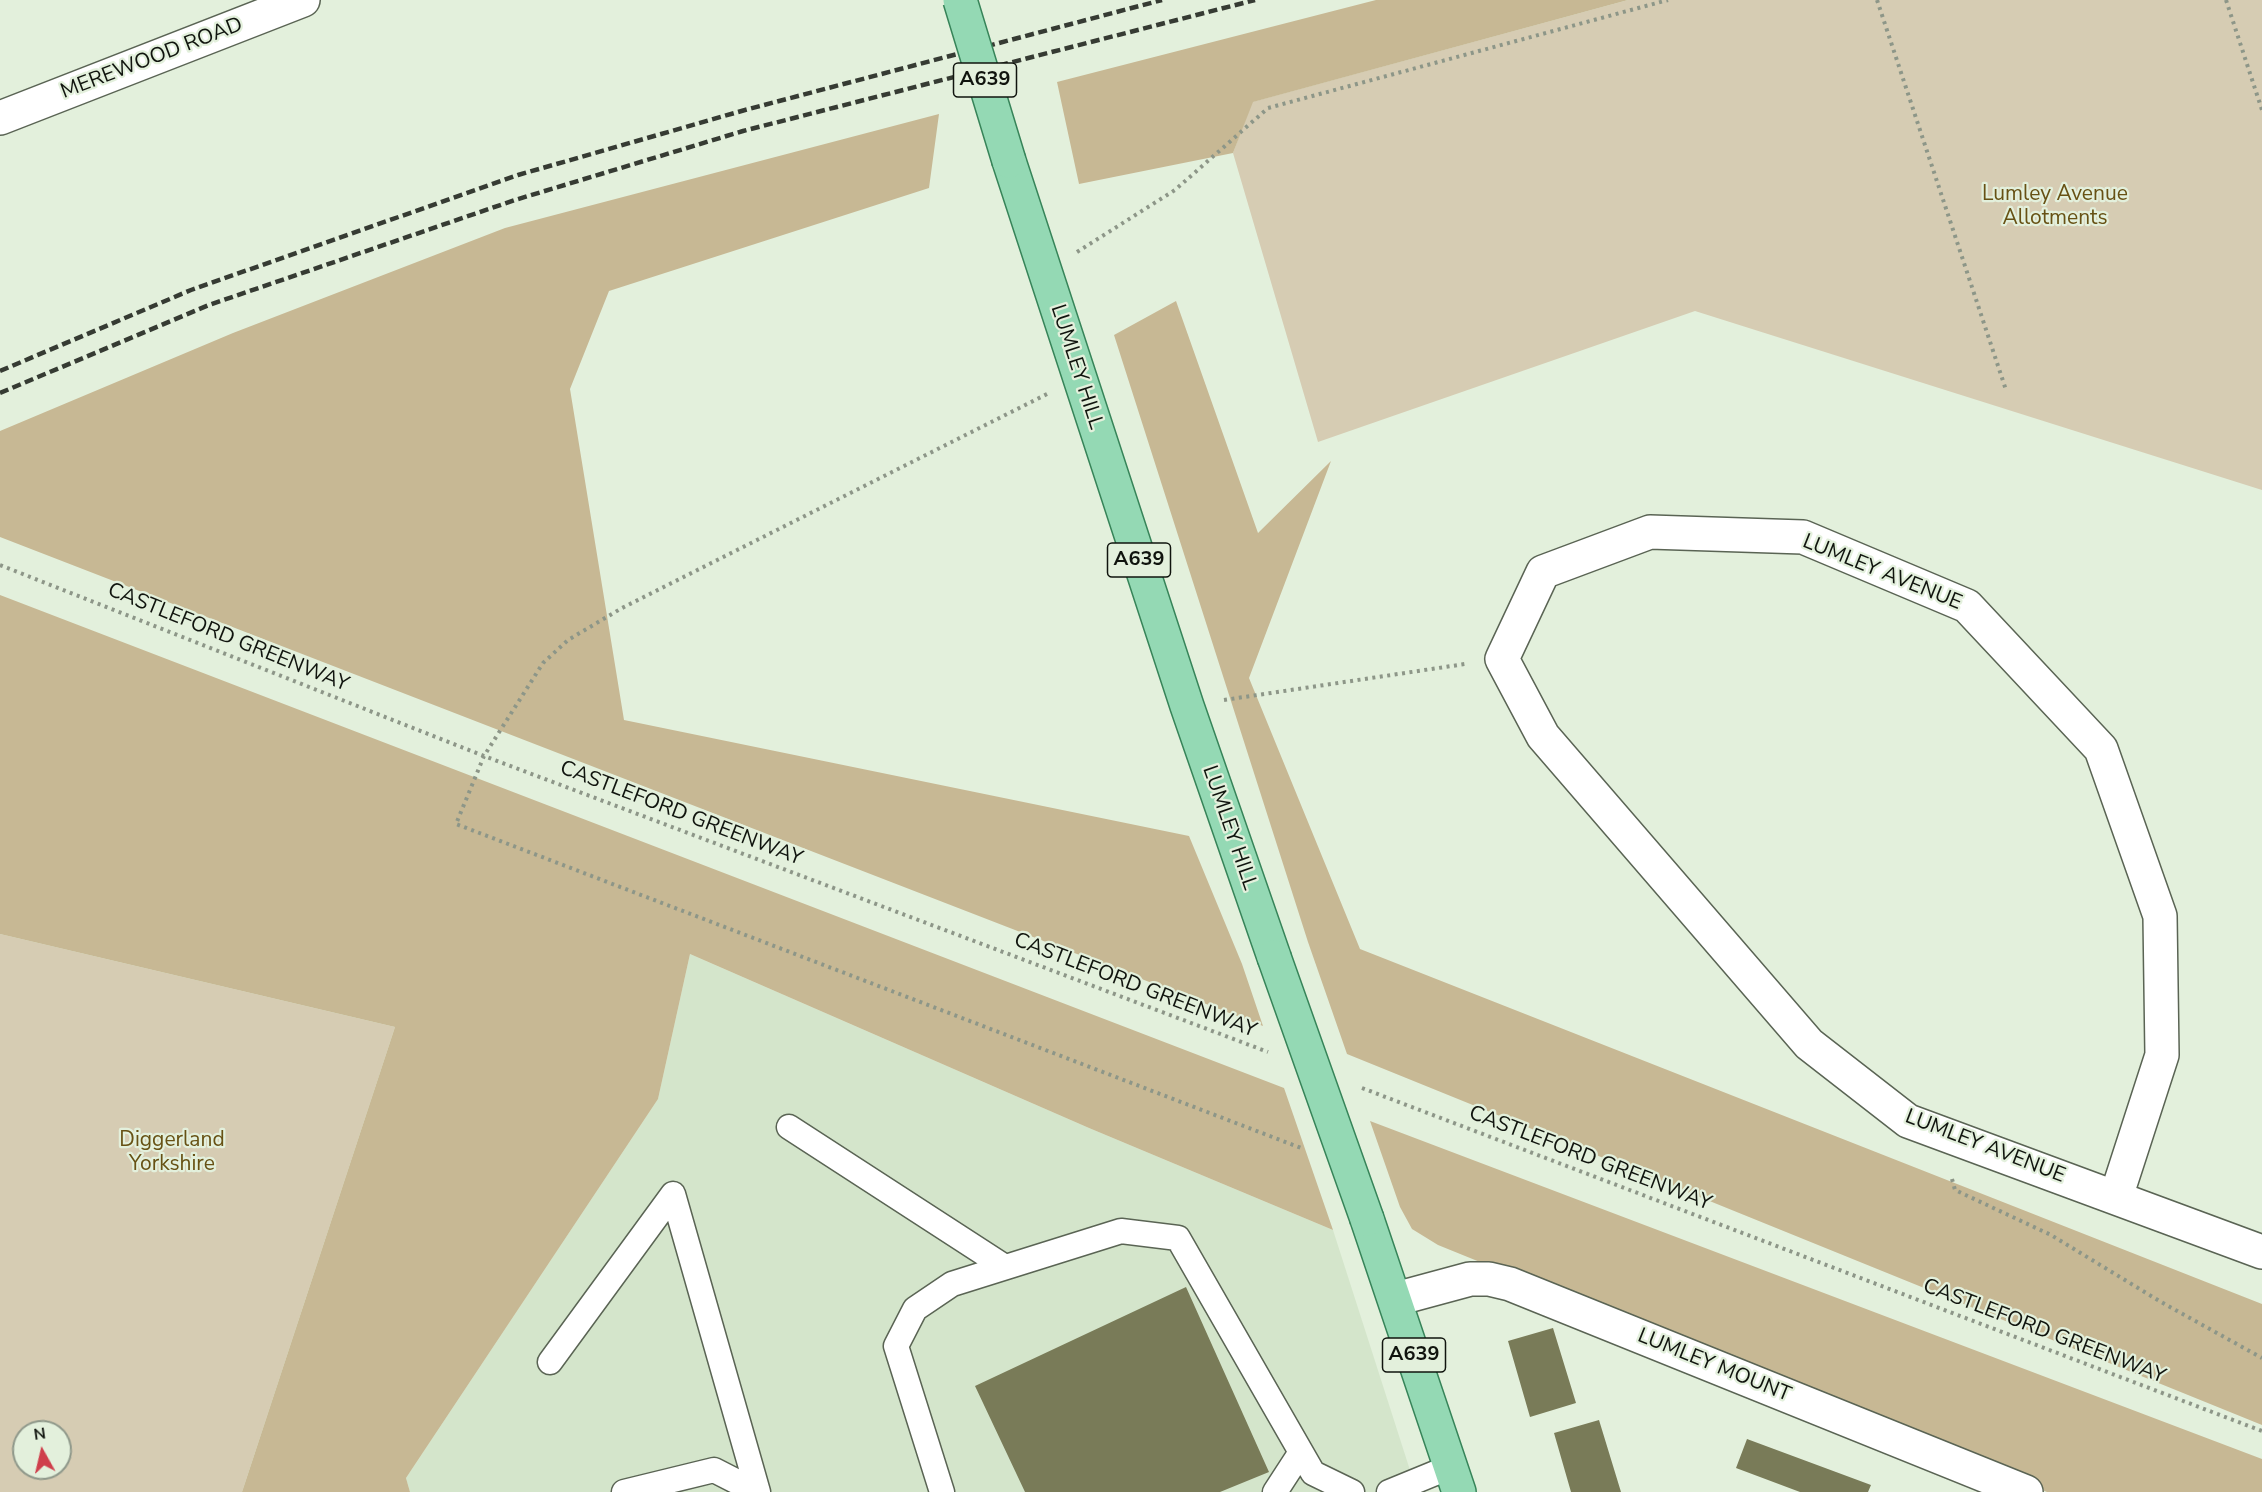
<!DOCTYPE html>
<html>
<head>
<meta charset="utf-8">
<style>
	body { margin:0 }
	#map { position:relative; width:2262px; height:1492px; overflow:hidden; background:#e3f0dc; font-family:"Nunito Sans",sans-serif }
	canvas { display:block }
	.north { position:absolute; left:12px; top:1420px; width:60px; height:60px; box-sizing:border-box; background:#e3f0dc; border:2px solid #8f988a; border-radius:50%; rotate:352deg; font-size:16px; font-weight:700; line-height:24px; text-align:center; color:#10140e }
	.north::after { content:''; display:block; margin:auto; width:21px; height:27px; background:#cf3f4c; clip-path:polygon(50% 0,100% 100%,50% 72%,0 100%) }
</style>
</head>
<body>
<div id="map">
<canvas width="2262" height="1492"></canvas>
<div class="north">N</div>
</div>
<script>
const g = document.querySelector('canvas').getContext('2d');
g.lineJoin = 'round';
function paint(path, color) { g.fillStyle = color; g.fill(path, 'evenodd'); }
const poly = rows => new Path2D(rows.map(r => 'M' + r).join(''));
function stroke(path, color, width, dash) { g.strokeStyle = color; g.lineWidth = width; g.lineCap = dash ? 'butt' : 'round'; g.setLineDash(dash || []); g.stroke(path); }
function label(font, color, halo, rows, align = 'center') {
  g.font = font + ' "Nunito Sans",sans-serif'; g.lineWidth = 4.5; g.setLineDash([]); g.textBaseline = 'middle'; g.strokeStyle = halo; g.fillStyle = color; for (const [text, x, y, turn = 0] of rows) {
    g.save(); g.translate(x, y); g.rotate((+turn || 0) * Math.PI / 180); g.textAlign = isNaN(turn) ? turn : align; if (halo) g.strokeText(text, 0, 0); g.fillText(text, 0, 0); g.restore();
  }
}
paint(poly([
	[690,954,1089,1128,1333,1230,1417,1492,410,1492,406,1478,658,1099]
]), '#d4e5cb');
paint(poly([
	[1628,0,2262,0,2262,490,1695,311,1318,442,1233,153,1252,102],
	[0,934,395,1027,242,1492,0,1492],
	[24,1432,60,1432,60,1468,24,1468]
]), '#d6ccb3');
paint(poly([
	[1376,0,1628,0,1253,102,1233,153,1079,184,1057,82],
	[939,114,929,188,609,291,570,389,624,720,1189,836,1242,964,1263,1026,0,537,0,431,233,333,505,228],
	[1176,301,1258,533,1331,461,1249,678,1360,949,2262,1304,2262,1425,1347,1054,1308,942,1114,335],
	[0,595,1284,1088,1333,1230,1089,1128,690,954,658,1099,406,1478,410,1492,242,1492,395,1027,0,934],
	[1370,1121,2262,1459,2262,1492,2047,1492,1438,1245,1412,1229,1400,1207]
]), '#c7b894');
paint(poly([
	[1186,1287,1269,1472,1220,1492,1025,1492,975,1386],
	[1553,1328,1576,1403,1530,1417,1508,1341],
	[1599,1420,1621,1492,1571,1492,1554,1433],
	[1747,1439,1871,1485,1868,1492,1800,1492,1736,1468]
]), '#797b58');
const lane = poly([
	[789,1127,1005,1267],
	[550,1362,673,1194,758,1492],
	[624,1492,714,1470,757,1492],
	[942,1492,896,1346,915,1309,952,1284,1121,1231,1178,1238,1313,1473,1352,1492],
	[1275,1492,1301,1452],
	[1389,1492,1450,1467]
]);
const street = poly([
	[0,118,303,0],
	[2116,1197,2162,1055,2160,916,2101,749,1967,606,1803,537,1650,532,1543,572,1502,659,1543,736,1809,1044,1908,1121,2262,1252],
	[1396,1299,1470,1279,1489,1279,1510,1284,2026,1492]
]);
const primary = poly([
	[1009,161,1187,706,1274,957],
	[1367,1219,1459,1492]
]);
stroke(lane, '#5a6454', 27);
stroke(street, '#5a6454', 36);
stroke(primary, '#378459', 36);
stroke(poly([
	[1877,0,2006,390],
	[2226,0,2262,110],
	[1077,252,1175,190,1268,108,1668,0],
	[1047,394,622,608,568,640,543,663,484,756,456,824,1301,1148],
	[0,565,484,756,1268,1052],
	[1224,700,1465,664],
	[1362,1088,2262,1431],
	[1952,1179,1955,1190,2051,1235,2161,1302,2262,1358]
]), '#8d9688', 4, [3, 4.5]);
stroke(lane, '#fff', 24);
stroke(street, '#fff', 33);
stroke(primary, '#94d9b4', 33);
stroke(poly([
	[0,371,191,290,518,175,745,110,1162,0],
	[0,393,209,305,515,200,743,131,1255,0]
]), '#363b33', 4.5, [9, 4.5]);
const primaryBridge = poly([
	[960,0,1009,161],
	[1274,957,1367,1219]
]);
stroke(primaryBridge, '#378459', 36, []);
stroke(primaryBridge, '#94d9b4', 33);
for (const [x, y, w] of [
	[985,80,63],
	[1139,560,63],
	[1414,1355,63]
]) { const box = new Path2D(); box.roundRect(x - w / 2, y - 17, w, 34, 4.5); g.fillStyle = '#e3f0dc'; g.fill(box); stroke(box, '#10140e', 1.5); }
label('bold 20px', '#10140e', null, [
	["A639",985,80],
	["A639",1139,560],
	["A639",1414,1355]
]);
label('21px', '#10140e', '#e3f0dc', [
	["MEREWOOD ROAD",152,59,-21],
	["LUMLEY HILL",1076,367,72],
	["LUMLEY AVENUE",1882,573,22],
	["CASTLEFORD GREENWAY",228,638,22],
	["CASTLEFORD GREENWAY",681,814,21],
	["LUMLEY HILL",1229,828,71],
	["CASTLEFORD GREENWAY",1135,986,21],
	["LUMLEY AVENUE",1985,1147,21],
	["CASTLEFORD GREENWAY",1590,1159,21],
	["CASTLEFORD GREENWAY",2044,1332,21],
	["LUMLEY MOUNT",1714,1366,22]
]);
label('21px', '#675114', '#e3f0dc', [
	["Lumley Avenue",2055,195],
	["Allotments",2055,219],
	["Diggerland",172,1141],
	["Yorkshire",172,1165]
]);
</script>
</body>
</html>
